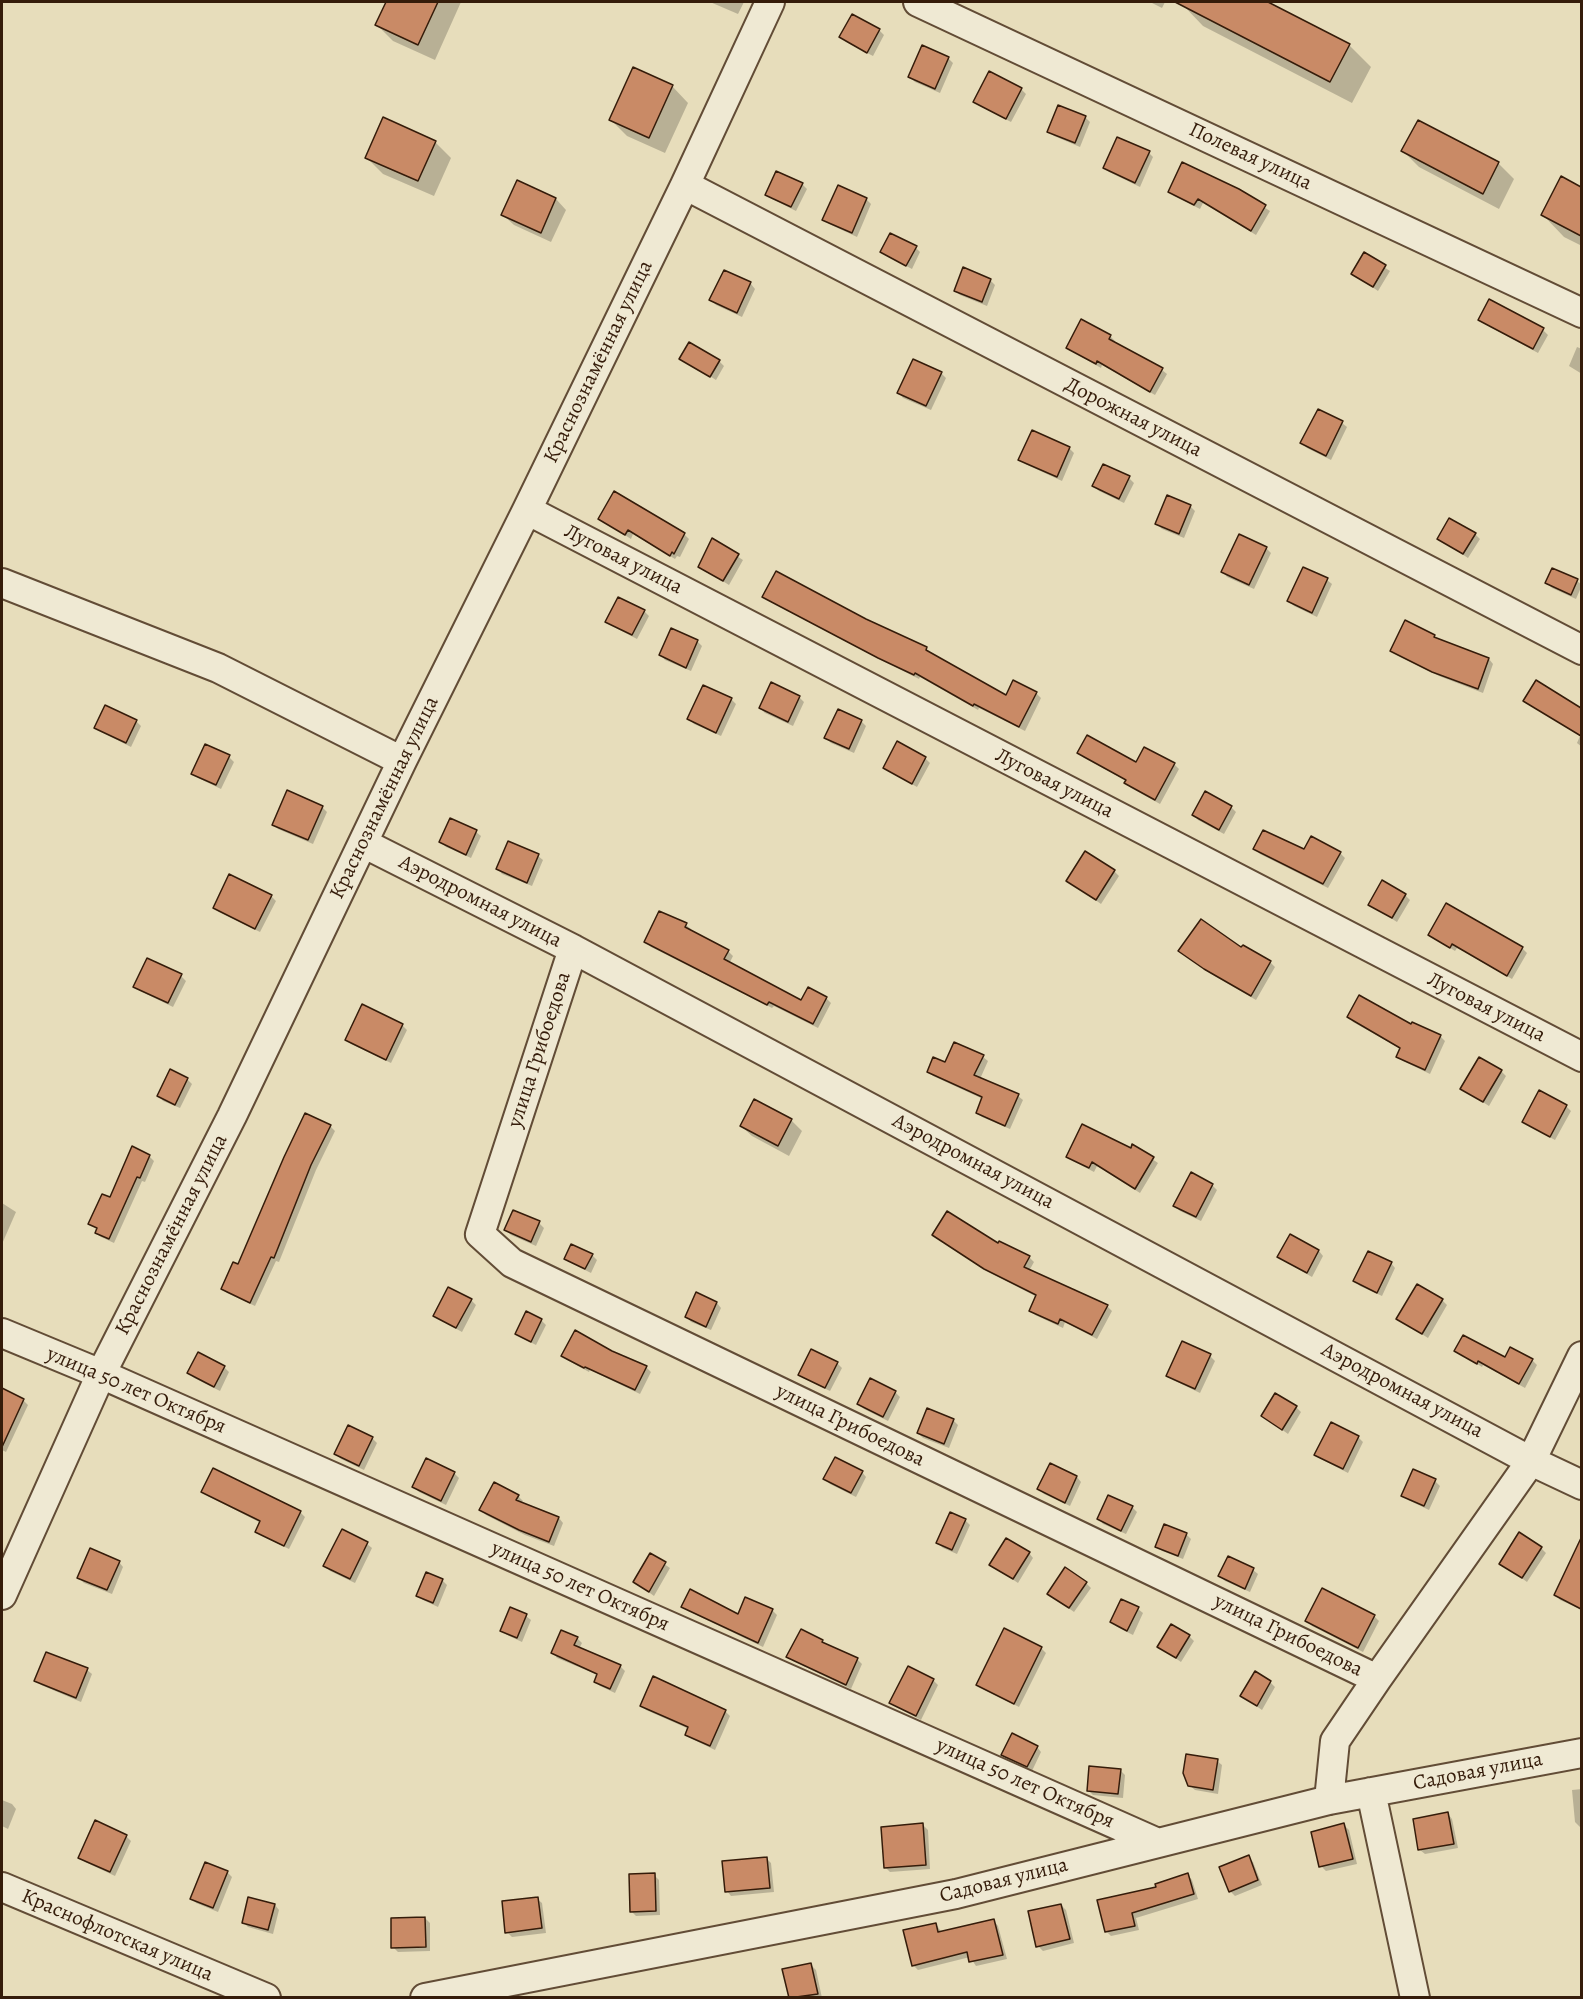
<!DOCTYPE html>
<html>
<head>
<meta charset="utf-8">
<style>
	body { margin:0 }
	#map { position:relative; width:1583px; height:1999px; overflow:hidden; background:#e7ddbb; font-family:Alegreya,serif }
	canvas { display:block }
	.frame { position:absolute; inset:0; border:3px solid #351c0a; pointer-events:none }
</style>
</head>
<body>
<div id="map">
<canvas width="1583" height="1999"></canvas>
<div class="frame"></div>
</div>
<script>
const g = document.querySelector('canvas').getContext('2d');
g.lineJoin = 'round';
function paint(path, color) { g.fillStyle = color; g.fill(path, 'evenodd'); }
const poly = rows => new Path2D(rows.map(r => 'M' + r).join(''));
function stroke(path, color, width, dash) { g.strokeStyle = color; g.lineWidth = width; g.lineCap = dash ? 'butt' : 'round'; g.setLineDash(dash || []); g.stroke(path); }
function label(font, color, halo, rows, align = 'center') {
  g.font = font + ' Alegreya,serif'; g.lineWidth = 4.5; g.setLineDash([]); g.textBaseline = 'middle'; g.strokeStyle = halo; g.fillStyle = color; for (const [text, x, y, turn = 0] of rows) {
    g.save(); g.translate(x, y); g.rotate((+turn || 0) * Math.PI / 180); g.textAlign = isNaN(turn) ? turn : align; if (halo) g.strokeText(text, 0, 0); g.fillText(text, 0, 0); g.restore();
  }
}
paint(poly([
	[388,2,461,2,435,60,393,41,377,25],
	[710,2,744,2,738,14],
	[1150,2,1165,2,1162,8],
	[1183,2,1265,2,1349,45,1371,67,1352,103,1203,26,1182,4],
	[853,16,879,30,884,35,873,56,846,42,841,37],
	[948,58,953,63,940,93,915,82,910,77],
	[672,86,688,103,665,153,627,136,611,120],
	[1021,89,1026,94,1011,122,980,106,975,101],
	[1085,117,1090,122,1080,147,1054,136,1049,131],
	[435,142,451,158,434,196,383,174,367,158],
	[1403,151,1498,163,1514,179,1499,209,1419,167],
	[1149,153,1153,157,1140,187,1109,172,1104,167],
	[1562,178,1582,189,1582,246,1564,237,1543,215],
	[518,182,556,199,566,210,551,242,514,225,503,215],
	[802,184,807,189,796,211,772,199,767,195],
	[839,187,867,200,871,204,857,237,829,224,824,220],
	[1238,190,1270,211,1256,235,1203,203,1200,209,1174,196,1169,191],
	[916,248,920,252,912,269,887,256,882,252],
	[1364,254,1390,271,1378,291,1353,274],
	[725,272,751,284,755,289,742,317,716,305,711,300],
	[990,280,995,285,987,306,960,295,955,291],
	[1480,320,1543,330,1548,335,1538,353,1485,324],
	[1110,336,1115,341,1114,343,1162,370,1167,374,1155,395,1102,365,1101,368,1073,352,1068,348],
	[1577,347,1582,349,1582,374,1569,366],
	[681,358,719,361,724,366,716,380],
	[941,373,946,378,931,410,903,398,899,393],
	[1342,423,1347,427,1331,460,1307,448,1302,443],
	[1033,432,1069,448,1074,453,1062,481,1025,464,1020,459],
	[1129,478,1134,483,1124,503,1099,491,1094,486],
	[1190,506,1195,511,1184,538,1162,529,1157,524],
	[600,519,684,534,689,539,680,557,677,556,675,559,633,534,631,539],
	[1475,534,1480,539,1468,558,1439,539],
	[712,540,743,560,729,585,700,567],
	[1266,548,1271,553,1254,589,1227,577,1223,572],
	[1327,580,1332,584,1317,617,1294,606,1289,601],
	[1577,581,1582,585,1576,599,1552,588,1547,583],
	[764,596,866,620,926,649,931,653,1006,697,1036,693,1041,698,1025,731,979,708,978,710,920,677,919,679,885,662,769,601],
	[644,611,649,616,637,639,612,626,607,621],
	[1434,636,1439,640,1489,659,1493,664,1483,693,1439,676,1397,655,1392,650],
	[697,641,702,646,691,671,665,660,661,655],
	[1536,682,1582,709,1582,747,1577,743,1580,736,1525,701],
	[799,697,804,702,793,726,765,713,760,708],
	[731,699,736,704,721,736,694,724,689,719],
	[136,721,141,726,131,747,101,732,96,728],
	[861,721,866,726,854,753,831,743,826,738],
	[898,744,925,758,930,763,917,787,890,772,885,768],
	[1079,753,1137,764,1174,764,1179,769,1160,804,1131,788,1126,783,1127,781,1084,758],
	[229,757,234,762,221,789,198,778,193,773],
	[322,807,327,812,313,844,278,829,273,824],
	[1231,807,1236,812,1224,834,1198,820,1194,815],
	[476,832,481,836,471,858,446,847,441,842],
	[1255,849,1340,853,1345,858,1328,888,1260,854],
	[538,856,543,860,532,886,502,874,498,869],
	[1114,871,1119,876,1101,904,1068,881],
	[1405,895,1410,900,1397,922,1370,905],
	[271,896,276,901,260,932,219,912,214,908],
	[686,925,691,929,690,932,728,951,733,956,729,964,802,1002,826,998,831,1003,818,1028,774,1006,772,1008,651,947,646,942],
	[1430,935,1522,948,1527,953,1512,979,1457,948,1455,951],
	[1242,950,1270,962,1275,967,1256,1000,1211,974,1185,956],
	[181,976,186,981,173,1007,140,991,135,986],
	[1349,1017,1411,1027,1440,1036,1445,1041,1430,1074,1403,1061,1398,1056,1401,1049,1353,1022],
	[402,1025,407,1030,391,1063,351,1044,347,1040],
	[983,1057,988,1061,980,1079,1018,1096,1023,1100,1010,1129,982,1117,977,1112,983,1099,933,1076,928,1071,946,1064],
	[1501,1071,1506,1076,1489,1106,1462,1089],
	[187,1079,192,1084,180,1108,163,1101,159,1096],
	[1566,1106,1571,1111,1555,1140,1529,1126,1524,1122],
	[791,1120,802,1131,789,1156,752,1136,741,1126],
	[330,1126,335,1131,316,1170,279,1262,276,1261,255,1306,227,1293,222,1288,239,1266],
	[1133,1146,1158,1163,1140,1193,1097,1166,1094,1172,1073,1161,1068,1156,1131,1150],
	[149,1156,154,1161,145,1182,142,1181,114,1243,101,1237,96,1233,98,1230,90,1224],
	[1192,1174,1212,1185,1217,1190,1201,1221,1180,1211,1175,1206],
	[2,1203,16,1212,2,1244],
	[539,1223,544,1228,536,1246,511,1235,506,1230],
	[934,1235,999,1245,1029,1257,1034,1262,1029,1271,1107,1306,1112,1311,1097,1339,1065,1322,1063,1328,1035,1315,1031,1310,1037,1297,991,1273],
	[1291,1236,1319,1251,1323,1256,1312,1277,1284,1261,1279,1256],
	[592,1255,597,1260,591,1273,571,1263,566,1259],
	[1391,1263,1395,1268,1382,1296,1360,1286,1355,1281],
	[471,1300,476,1305,462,1332,440,1320,435,1316],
	[1442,1300,1447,1305,1428,1338,1398,1319],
	[717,1303,721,1308,711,1330,691,1322,687,1317],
	[541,1320,546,1325,536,1345,522,1338,517,1334],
	[1183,1343,1210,1356,1215,1361,1200,1393,1173,1380,1168,1375],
	[1456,1351,1505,1359,1532,1360,1537,1365,1525,1388,1483,1365,1482,1367],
	[612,1352,646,1367,651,1372,640,1394,590,1370,589,1372,567,1360,563,1356],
	[198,1354,224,1367,229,1372,220,1391,194,1378,189,1373],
	[837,1363,842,1368,830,1391,805,1379,800,1374],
	[871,1380,895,1392,900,1397,888,1421,864,1409,859,1404],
	[2,1390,23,1400,28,1405,6,1452,2,1450],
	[1296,1407,1301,1412,1288,1434,1263,1416],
	[953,1420,958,1425,949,1448,923,1438,918,1433],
	[1358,1437,1363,1442,1348,1473,1321,1459,1316,1455],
	[372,1438,377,1443,364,1470,341,1459,336,1454],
	[1051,1465,1077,1477,1081,1482,1070,1506,1044,1494,1039,1489],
	[862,1472,866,1477,856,1497,830,1484,825,1479],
	[454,1473,459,1478,446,1505,419,1492,414,1487],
	[1435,1481,1440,1486,1429,1510,1408,1500,1403,1496],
	[203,1492,300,1512,305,1517,289,1549,262,1536,257,1531,261,1523,208,1496],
	[518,1496,523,1501,521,1503,559,1518,563,1523,554,1546,525,1535,486,1515,481,1510],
	[1132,1507,1137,1512,1126,1534,1103,1524,1099,1519],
	[951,1514,965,1520,970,1525,957,1554,943,1548,938,1543],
	[342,1531,367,1544,372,1548,355,1583,330,1571,325,1566],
	[1186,1534,1191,1539,1183,1559,1162,1551,1157,1546],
	[1541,1548,1546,1553,1527,1582,1501,1563],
	[1029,1553,1033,1558,1018,1583,991,1565],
	[651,1555,670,1568,654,1596,635,1582],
	[1229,1558,1253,1570,1258,1574,1250,1592,1225,1581,1220,1576],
	[119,1562,123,1567,112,1594,84,1583,79,1578],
	[1571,1563,1582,1568,1582,1610,1560,1600,1556,1595],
	[442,1580,447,1585,438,1607,423,1600,418,1595],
	[1086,1583,1091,1588,1074,1612,1049,1594],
	[683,1606,738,1616,772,1610,777,1615,763,1647,688,1611],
	[1138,1609,1143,1613,1133,1635,1117,1627,1112,1622],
	[526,1616,531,1620,522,1642,507,1635,502,1631],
	[1374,1616,1379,1621,1363,1652,1312,1626,1307,1621],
	[1189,1636,1194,1641,1181,1662,1159,1647],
	[577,1638,582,1643,579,1649,620,1666,625,1671,615,1693,600,1686,595,1681,598,1675,557,1658,553,1653],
	[822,1641,826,1646,857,1659,862,1664,851,1689,793,1661,788,1657],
	[1041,1648,1046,1653,1019,1707,983,1689,978,1685],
	[87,1670,92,1674,81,1702,41,1685,36,1680],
	[933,1680,938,1685,921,1720,896,1707,891,1703],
	[1270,1682,1275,1687,1262,1710,1242,1696],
	[642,1706,725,1711,730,1716,715,1750,692,1739,687,1735,689,1729,646,1710],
	[1037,1747,1041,1752,1032,1771,1007,1760,1002,1755],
	[1217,1761,1222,1765,1218,1794,1195,1790,1189,1785],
	[1120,1770,1125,1775,1123,1798,1093,1795,1088,1790],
	[1582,1789,1582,1827,1580,1827,1575,1822,1572,1790],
	[2,1800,12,1804,16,1809,8,1829,2,1826],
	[1448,1814,1452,1819,1458,1848,1425,1854,1420,1850],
	[923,1825,928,1830,930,1869,890,1872,885,1867],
	[1344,1825,1349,1830,1357,1864,1326,1871,1321,1866],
	[126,1836,131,1841,115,1876,85,1862,80,1857],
	[1248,1857,1253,1862,1262,1885,1235,1896,1230,1891],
	[766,1858,771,1863,774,1892,731,1896,727,1891],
	[227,1872,232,1877,218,1912,196,1903,192,1898],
	[654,1875,659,1880,660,1915,636,1916,631,1911],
	[1188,1875,1192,1880,1198,1899,1136,1918,1139,1930,1111,1936,1106,1931,1157,1888],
	[537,1899,542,1903,546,1933,512,1937,507,1932],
	[275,1905,279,1910,273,1934,248,1927,243,1922],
	[1061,1905,1066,1910,1074,1943,1043,1951,1038,1946],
	[425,1918,430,1923,430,1951,398,1952,393,1947],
	[994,1921,998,1926,1007,1959,976,1966,970,1957,918,1970,913,1965,936,1924,942,1933],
	[811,1965,816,1970,822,1998,790,1998]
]), '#0003');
const building = poly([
	[386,2,438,2,418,45,375,25,386,2],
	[1175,2,1268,2,1350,44,1330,82,1175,2],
	[852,14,880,29,867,53,839,37,852,14],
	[922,45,949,57,935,89,908,77,922,45],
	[633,67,673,85,649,138,609,120,633,67],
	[989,71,1022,88,1006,119,973,102,989,71],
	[1058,105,1086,116,1075,143,1047,132,1058,105],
	[383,117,436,141,418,181,365,158,383,117],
	[1418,120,1499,162,1483,194,1401,151,1418,120],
	[1117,137,1150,151,1135,183,1103,168,1117,137],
	[1182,162,1239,189,1266,205,1251,231,1198,199,1194,205,1168,192,1182,162],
	[776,171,803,183,791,207,765,195,776,171],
	[1561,176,1581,187,1581,236,1541,215,1561,176],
	[517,180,556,198,541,233,501,215,517,180],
	[838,185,867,198,852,233,822,220,838,185],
	[890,233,917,246,906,266,880,252,890,233],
	[1364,252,1386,265,1373,287,1351,274,1364,252],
	[963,267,991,279,982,302,954,291,963,267],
	[724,270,751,282,737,313,709,300,724,270],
	[1489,299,1544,328,1533,349,1478,320,1489,299],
	[1081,319,1111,335,1109,339,1163,368,1150,392,1097,361,1096,364,1066,348,1081,319],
	[689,342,720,360,710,377,679,359,689,342],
	[913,359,942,372,926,406,897,393,913,359],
	[1318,409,1343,421,1326,456,1300,443,1318,409],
	[1032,430,1070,447,1057,477,1018,460,1032,430],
	[1103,464,1130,476,1119,499,1092,486,1103,464],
	[614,491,685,533,674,554,672,552,670,556,628,530,625,535,598,519,614,491],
	[1167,495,1191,505,1179,534,1155,524,1167,495],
	[1449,518,1476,533,1463,554,1437,539,1449,518],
	[1239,534,1267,547,1249,585,1221,572,1239,534],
	[712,538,739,554,723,581,698,567,712,538],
	[1303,567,1328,578,1312,613,1287,601,1303,567],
	[1552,568,1578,579,1571,595,1545,583,1552,568],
	[776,571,866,619,927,647,926,650,1006,695,1013,680,1037,692,1019,727,974,704,973,706,915,673,914,675,878,658,762,597,776,571],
	[618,597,645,610,632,635,605,622,618,597],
	[1405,620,1435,635,1434,637,1489,658,1478,689,1432,672,1390,651,1405,620],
	[671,628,698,640,686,668,659,655,671,628],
	[1536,680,1581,708,1581,736,1523,701,1536,680],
	[771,682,800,696,788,722,759,708,771,682],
	[703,685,732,698,716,733,687,719,703,685],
	[105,705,137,720,126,743,94,728,105,705],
	[838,709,862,720,849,749,824,738,838,709],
	[1087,735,1136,762,1144,747,1175,763,1155,800,1124,783,1126,780,1077,753,1087,735],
	[897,741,926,757,912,784,883,768,897,741],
	[205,744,230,755,216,785,191,774,205,744],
	[287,790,323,806,308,840,272,825,287,790],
	[1205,791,1232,806,1219,830,1192,815,1205,791],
	[450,818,477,830,466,855,439,842,450,818],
	[1263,830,1304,849,1311,836,1341,852,1323,884,1253,849,1263,830],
	[508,841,539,854,527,883,496,869,508,841],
	[1085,851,1115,870,1096,900,1066,881,1085,851],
	[229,874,272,895,255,929,213,908,229,874],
	[1382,880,1406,894,1392,918,1368,905,1382,880],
	[1446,903,1523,947,1507,976,1452,944,1450,948,1428,935,1446,903],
	[659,911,687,923,685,927,729,950,724,959,801,1000,808,987,827,997,813,1024,769,1002,767,1005,644,942,659,911],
	[1201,919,1241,947,1243,945,1271,961,1251,996,1204,969,1178,951,1201,919],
	[147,958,182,974,168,1003,133,987,147,958],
	[1359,995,1411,1024,1412,1022,1441,1035,1425,1070,1396,1057,1400,1048,1347,1017,1359,995],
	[362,1004,403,1024,386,1060,345,1040,362,1004],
	[954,1042,984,1055,974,1075,1019,1094,1005,1126,976,1113,982,1097,927,1072,933,1057,945,1062,954,1042],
	[1479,1057,1502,1070,1483,1102,1460,1089,1479,1057],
	[170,1069,188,1078,175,1105,157,1096,170,1069],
	[1539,1090,1567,1105,1550,1137,1522,1122,1539,1090],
	[754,1099,792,1119,778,1146,740,1126,754,1099],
	[305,1113,331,1125,311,1165,274,1258,271,1257,250,1303,221,1289,233,1262,238,1264,284,1157,305,1113],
	[1082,1124,1131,1148,1132,1144,1154,1157,1135,1189,1092,1162,1089,1168,1066,1157,1082,1124],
	[132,1146,150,1155,140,1178,137,1177,109,1239,95,1233,97,1228,88,1224,102,1194,110,1197,132,1146],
	[1191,1172,1213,1184,1196,1217,1173,1206,1191,1172],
	[513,1210,540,1221,531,1242,504,1230,513,1210],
	[947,1211,998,1243,999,1241,1030,1256,1024,1267,1108,1305,1092,1335,1060,1319,1058,1324,1029,1311,1036,1295,984,1269,932,1235,947,1211],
	[1290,1234,1319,1250,1307,1273,1277,1257,1290,1234],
	[571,1244,593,1254,585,1269,564,1259,571,1244],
	[1368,1251,1392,1262,1377,1293,1353,1281,1368,1251],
	[1417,1284,1443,1299,1422,1334,1396,1319,1417,1284],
	[448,1287,472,1299,456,1328,433,1316,448,1287],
	[696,1292,717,1302,706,1327,685,1317,696,1292],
	[526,1311,542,1319,531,1342,515,1334,526,1311],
	[575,1330,612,1351,647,1366,635,1390,585,1367,584,1368,561,1356,575,1330],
	[1463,1335,1505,1357,1510,1347,1533,1359,1519,1384,1478,1361,1477,1364,1454,1351,1463,1335],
	[1182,1341,1211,1354,1195,1389,1166,1376,1182,1341],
	[811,1349,838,1362,825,1388,798,1375,811,1349],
	[198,1352,225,1366,214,1387,187,1373,198,1352],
	[870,1378,896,1391,883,1417,857,1404,870,1378],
	[2,1388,24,1399,2,1447,2,1388],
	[1275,1393,1297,1406,1282,1430,1261,1416,1275,1393],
	[927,1408,954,1419,944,1444,917,1433,927,1408],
	[1331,1422,1359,1436,1343,1469,1314,1455,1331,1422],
	[348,1425,373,1437,359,1466,334,1454,348,1425],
	[835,1457,863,1471,851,1493,823,1479,835,1457],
	[426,1458,455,1472,441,1501,412,1487,426,1458],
	[1050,1463,1077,1476,1065,1503,1037,1489,1050,1463],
	[213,1468,301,1511,284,1546,255,1532,260,1521,201,1492,213,1468],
	[1413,1469,1436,1479,1424,1506,1401,1496,1413,1469],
	[494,1482,519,1495,516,1500,559,1517,549,1542,519,1530,479,1510,494,1482],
	[1108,1495,1133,1506,1121,1531,1097,1519,1108,1495],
	[950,1512,966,1519,952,1550,936,1543,950,1512],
	[1164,1524,1187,1533,1178,1556,1155,1547,1164,1524],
	[342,1529,368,1542,350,1579,323,1566,342,1529],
	[1519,1532,1542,1547,1522,1578,1499,1564,1519,1532],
	[1006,1538,1030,1552,1013,1579,989,1565,1006,1538],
	[1581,1538,1581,1609,1554,1595,1581,1538],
	[90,1548,120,1561,107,1590,77,1578,90,1548],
	[650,1553,666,1562,649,1592,633,1582,650,1553],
	[1228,1556,1254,1568,1245,1589,1218,1576,1228,1556],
	[1065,1567,1087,1582,1069,1608,1047,1594,1065,1567],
	[426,1572,443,1579,433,1603,416,1596,426,1572],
	[1322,1588,1375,1615,1358,1648,1305,1621,1322,1588],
	[690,1589,738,1614,745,1597,773,1609,758,1643,681,1607,690,1589],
	[1121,1599,1139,1607,1127,1631,1110,1622,1121,1599],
	[510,1607,527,1614,517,1638,500,1631,510,1607],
	[1171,1624,1190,1635,1176,1658,1157,1647,1171,1624],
	[1004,1628,1042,1647,1014,1704,976,1685,1004,1628],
	[801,1629,823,1640,822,1642,858,1658,846,1685,786,1657,801,1629],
	[561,1630,578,1637,574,1645,621,1665,610,1689,594,1682,597,1674,551,1653,561,1630],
	[46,1652,88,1668,76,1698,34,1681,46,1652],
	[908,1666,934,1679,916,1716,889,1703,908,1666],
	[1255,1671,1271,1681,1257,1706,1240,1696,1255,1671],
	[653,1676,726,1710,710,1746,685,1735,688,1727,640,1706,653,1676],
	[1012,1733,1038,1746,1027,1767,1001,1755,1012,1733],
	[1186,1754,1218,1759,1213,1790,1188,1786,1183,1773,1186,1754],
	[1089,1766,1121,1769,1118,1794,1087,1791,1089,1766],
	[1448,1812,1454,1844,1418,1850,1413,1819,1448,1812],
	[95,1820,127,1835,110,1872,78,1858,95,1820],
	[923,1823,926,1865,884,1868,881,1827,923,1823],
	[1344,1823,1353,1859,1319,1867,1311,1832,1344,1823],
	[1249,1855,1258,1880,1229,1892,1219,1867,1249,1855],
	[767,1857,770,1888,725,1892,722,1861,767,1857],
	[205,1862,228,1871,213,1908,190,1899,205,1862],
	[655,1873,656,1911,630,1912,629,1874,655,1873],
	[1188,1873,1194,1894,1132,1913,1135,1926,1105,1932,1097,1900,1156,1887,1155,1884,1188,1873],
	[248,1897,275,1904,268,1930,242,1923,248,1897],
	[538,1897,542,1928,505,1933,502,1901,538,1897],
	[1061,1904,1070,1939,1036,1947,1028,1911,1061,1904],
	[425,1917,426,1947,391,1948,391,1918,425,1917],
	[994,1919,1003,1955,969,1962,967,1952,912,1966,903,1930,936,1923,938,1932,994,1919],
	[811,1963,818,1994,789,1998,782,1969,811,1963]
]);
paint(building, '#c98a66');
stroke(building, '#351c0a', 1.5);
const minor = poly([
	[918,2,1582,313],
	[685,185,1582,650],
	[527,510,1582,1057],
	[2,583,218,668,402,761],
	[363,843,573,949,1531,1461,1582,1485],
	[573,949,480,1234,512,1263,1377,1679,1335,1741,1329,1800],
	[2,1333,101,1374,1158,1843],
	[2,1595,101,1374,232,1116,402,761,527,510,685,185,770,2],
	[1377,1679,1531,1461,1582,1356],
	[1371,1792,1415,1998],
	[2,1887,266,1998],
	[425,1998,956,1894,1329,1800,1582,1753]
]);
stroke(minor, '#624c36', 32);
stroke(minor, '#efe9d3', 28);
label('21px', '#351c0a', '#efe9d3', [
	["Полевая улица",1250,157,25],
	["Краснознамённая улица",599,362,-64],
	["Дорожная улица",1133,418,27],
	["Луговая улица",623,560,27],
	["Луговая улица",1054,784,27],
	["Краснознамённая улица",385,798,-64],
	["Аэродромная улица",480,902,27],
	["Луговая улица",1486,1008,27],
	["улица Грибоедова",540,1050,-72],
	["Аэродромная улица",973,1162,28],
	["Краснознамённая улица",172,1235,-63],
	["улица 50 лет Октября",136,1391,23],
	["Аэродромная улица",1402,1391,28],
	["улица Грибоедова",850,1426,26],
	["улица 50 лет Октября",580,1587,24],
	["улица Грибоедова",1288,1636,26],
	["Садовая улица",1478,1772,-11],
	["улица 50 лет Октября",1025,1784,24],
	["Садовая улица",1004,1881,-14],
	["Краснофлотская улица",117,1936,23]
]);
</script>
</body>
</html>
